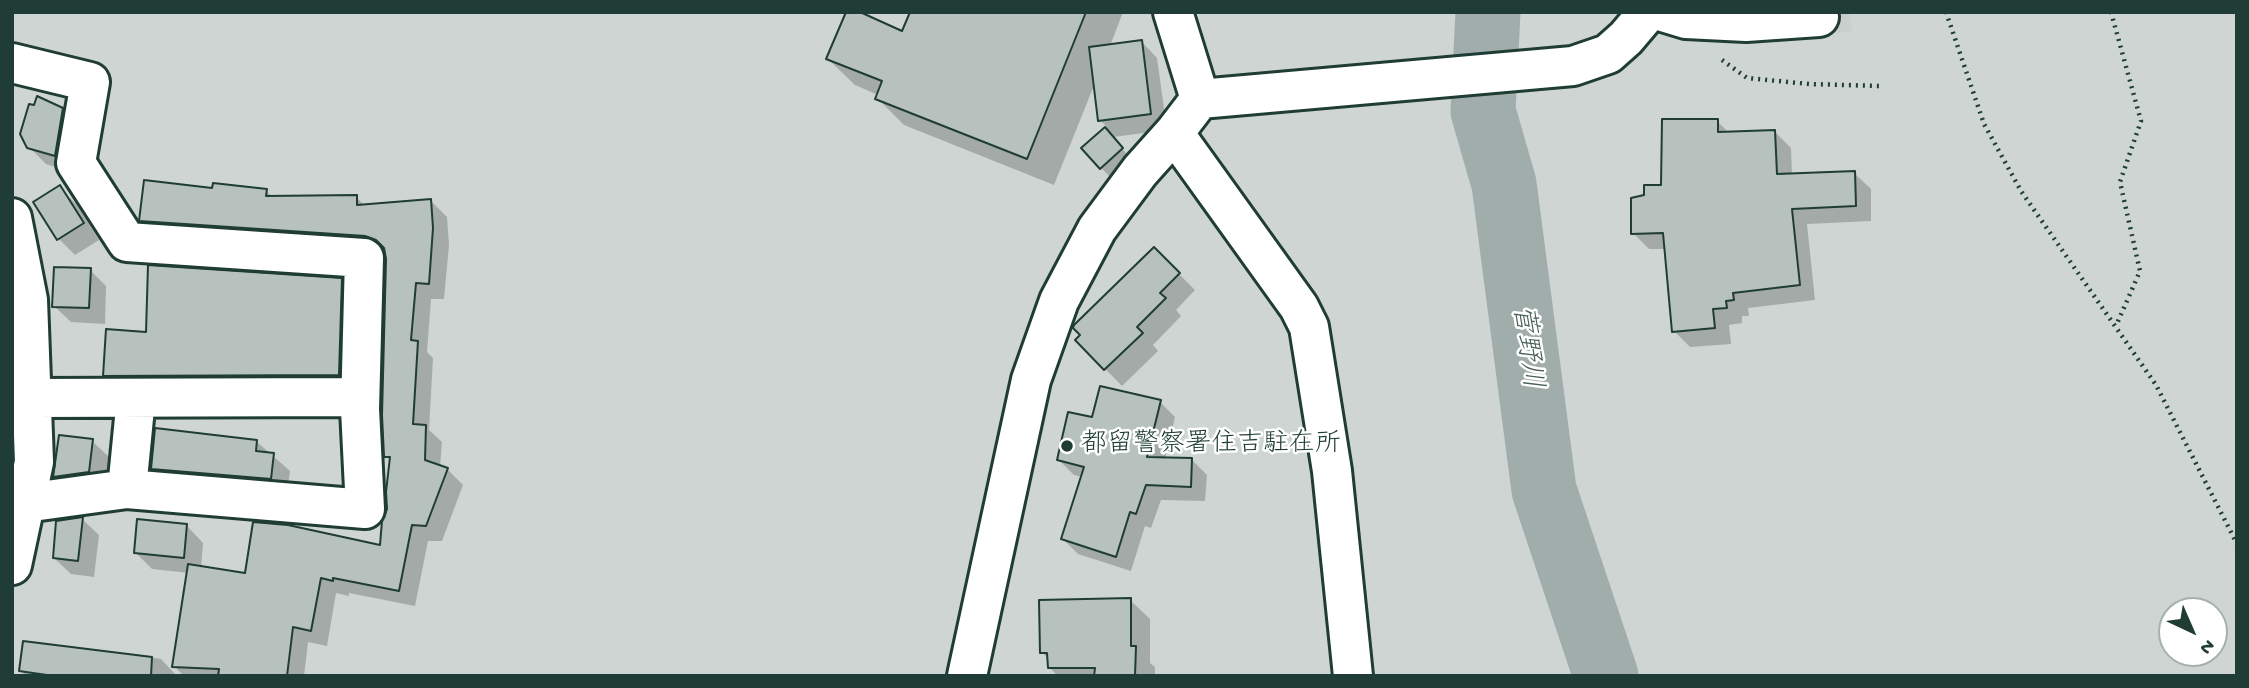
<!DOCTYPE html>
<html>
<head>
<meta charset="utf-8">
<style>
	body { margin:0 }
	#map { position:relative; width:2249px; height:688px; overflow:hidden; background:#f2f3f3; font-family:"Gochi Hand",sans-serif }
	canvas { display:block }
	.frame { position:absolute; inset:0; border:14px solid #1f3d34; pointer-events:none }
	.north { position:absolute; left:2158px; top:597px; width:70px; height:70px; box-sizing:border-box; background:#fff; border:2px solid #a5b1ae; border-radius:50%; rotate:136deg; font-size:19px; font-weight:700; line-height:28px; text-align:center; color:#1f3d34 }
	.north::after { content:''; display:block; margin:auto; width:24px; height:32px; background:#1f3d34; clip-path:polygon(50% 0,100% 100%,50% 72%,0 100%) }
</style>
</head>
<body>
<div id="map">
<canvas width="2249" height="688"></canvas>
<div class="frame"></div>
<div class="north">N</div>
</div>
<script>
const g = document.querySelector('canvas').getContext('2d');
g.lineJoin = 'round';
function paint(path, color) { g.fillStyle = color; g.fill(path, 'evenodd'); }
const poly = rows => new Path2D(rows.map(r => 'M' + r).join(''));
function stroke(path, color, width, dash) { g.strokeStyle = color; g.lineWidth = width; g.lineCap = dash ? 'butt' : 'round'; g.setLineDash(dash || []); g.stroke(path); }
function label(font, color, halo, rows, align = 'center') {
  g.font = font + ' "Gochi Hand","Klee One",sans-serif'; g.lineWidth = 5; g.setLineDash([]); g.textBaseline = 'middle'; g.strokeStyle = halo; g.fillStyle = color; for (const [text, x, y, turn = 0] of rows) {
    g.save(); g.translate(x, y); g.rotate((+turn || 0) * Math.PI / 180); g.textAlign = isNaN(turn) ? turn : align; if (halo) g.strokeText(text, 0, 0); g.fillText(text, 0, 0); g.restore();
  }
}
paint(poly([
	[12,12,2237,12,2237,676,12,676],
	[2172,611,2214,611,2214,653,2172,653]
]), '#ced5d3');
paint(poly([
	[912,12,1123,12,1110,46,1141,41,1157,58,1167,130,1113,137,1130,158,1109,176,1083,149,1107,127,1100,120,1095,83,1054,185,904,125,877,98,878,95,855,85,828,59,903,33],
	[62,110,79,126,71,172,46,164,29,147],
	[1717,121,1730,134,1775,132,1791,148,1792,175,1854,173,1871,189,1871,221,1807,224,1815,300,1748,308,1749,316,1742,316,1742,323,1729,325,1731,344,1690,347,1674,331,1666,249,1649,249,1633,233,1646,196,1663,186],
	[59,187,76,204,99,240,75,255,58,238],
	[214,190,266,191,274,198,356,197,365,206,431,201,447,217,449,245,444,299,431,299,427,352,433,358,429,430,442,442,440,467,447,469,463,485,442,541,428,541,415,606,349,593,349,596,336,593,327,646,308,642,304,676,184,676,174,666,189,573,152,569,136,553,187,526,203,543,201,568,247,575,381,547,389,509,392,462,386,456,386,253,157,236,141,220],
	[1154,249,1195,290,1176,310,1181,316,1153,345,1158,351,1122,386,1077,340],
	[90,270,106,286,105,324,71,322,54,306],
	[341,280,357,297,355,391,121,392,105,375,148,334],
	[1160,402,1175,417,1165,459,1192,460,1207,475,1205,501,1161,500,1151,528,1145,526,1131,571,1078,554,1063,539,1082,477,1074,475,1059,460,1093,420],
	[92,441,109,457,105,488,72,493,56,476],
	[256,441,290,471,287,495,169,485,153,468],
	[82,519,99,535,94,577,71,574,54,558],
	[1130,600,1150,619,1150,663,1155,667,1155,676,1058,676,1049,667,1049,660,1042,652],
	[128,653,161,659,177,676,26,676,21,671,128,656]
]), '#0003');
stroke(poly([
	[1488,12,1483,111,1504,184,1544,490,1606,676]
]), '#a1adaa', 65);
const building = poly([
	[846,12,860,12,902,31,910,12,1086,12,1027,159,875,99,882,81,826,59,846,12],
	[1142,40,1151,114,1098,121,1089,47,1142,40],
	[37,96,63,108,55,156,27,148,20,134,29,104,34,105,37,96],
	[1662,119,1718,119,1718,132,1775,130,1777,174,1855,171,1856,206,1792,209,1800,285,1733,293,1734,300,1726,301,1727,308,1713,309,1715,328,1672,332,1663,233,1631,234,1631,198,1644,195,1644,185,1661,185,1662,119],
	[1105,127,1123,148,1100,169,1081,148,1105,127],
	[144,180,212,188,213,183,267,189,266,196,357,195,357,205,431,199,433,228,429,284,416,283,411,340,418,341,413,424,426,425,425,460,448,468,426,526,412,525,399,591,333,578,333,581,321,578,311,631,293,627,287,676,218,676,219,669,172,667,188,564,245,573,253,522,288,525,380,545,382,521,387,509,386,492,390,457,384,457,382,415,386,259,384,248,376,240,365,236,139,221,144,180],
	[60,185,84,223,57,240,33,202,60,185],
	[1154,247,1180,273,1160,293,1166,298,1137,327,1143,333,1104,370,1075,340,1080,335,1073,328,1074,325,1154,247],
	[148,265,342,278,339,375,103,376,106,329,146,332,148,265],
	[54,267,91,268,89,308,52,307,54,267],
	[1100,386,1161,400,1147,457,1192,458,1191,487,1146,485,1136,514,1130,512,1116,557,1061,539,1084,467,1057,460,1068,412,1092,417,1100,386],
	[155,428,257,440,256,451,274,453,271,479,151,469,155,428],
	[59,435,93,439,89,472,53,477,59,435],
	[83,517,78,561,53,558,56,521,83,517],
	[137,519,187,524,184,558,134,553,137,519],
	[1131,598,1131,646,1136,646,1135,676,1094,676,1095,668,1048,668,1047,653,1040,653,1039,600,1131,598],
	[23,641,152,657,151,676,54,676,19,671,23,641]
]);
paint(building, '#b7c1bd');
stroke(building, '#1f3d34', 2);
stroke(poly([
	[1819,17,1849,12]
]), '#c8cfcd', 38, [38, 19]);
const minor = poly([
	[1173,12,1200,99],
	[12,63,90,82,76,163,127,242,364,258,360,409,365,509,127,489,25,503],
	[1174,133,1299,307,1309,327,1332,471,1353,676],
	[12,218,28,300,34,462,12,565],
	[31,398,360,397],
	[127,489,136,398],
	[967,676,1031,380,1059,301,1097,229,1140,171,1174,133,1200,99,1573,66,1608,54,1626,38,1648,12]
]);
const major = poly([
	[1663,12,1686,19,1746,22,1819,17]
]);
stroke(minor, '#1f3d34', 44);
stroke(major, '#1f3d34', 44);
stroke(poly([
	[1946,12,1984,124,2021,191,2156,385,2237,544],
	[2111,12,2141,121,2120,182,2140,271,2116,326],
	[1722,60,1747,78,1809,84,1880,86]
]), '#1f3d34', 4.5, [2, 5]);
stroke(minor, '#fff', 38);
stroke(major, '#fff', 38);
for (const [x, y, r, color] of [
	[1067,446,7,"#1f3d34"]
]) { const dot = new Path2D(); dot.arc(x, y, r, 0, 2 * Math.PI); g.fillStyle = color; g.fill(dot); stroke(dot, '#fff', 2.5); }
label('26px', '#1f3d34', '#fff', [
	["都留警察署住吉駐在所",1081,446]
], 'left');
label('italic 28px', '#465f57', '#fff', [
	["菅野川",1525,347,83]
]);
</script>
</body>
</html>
